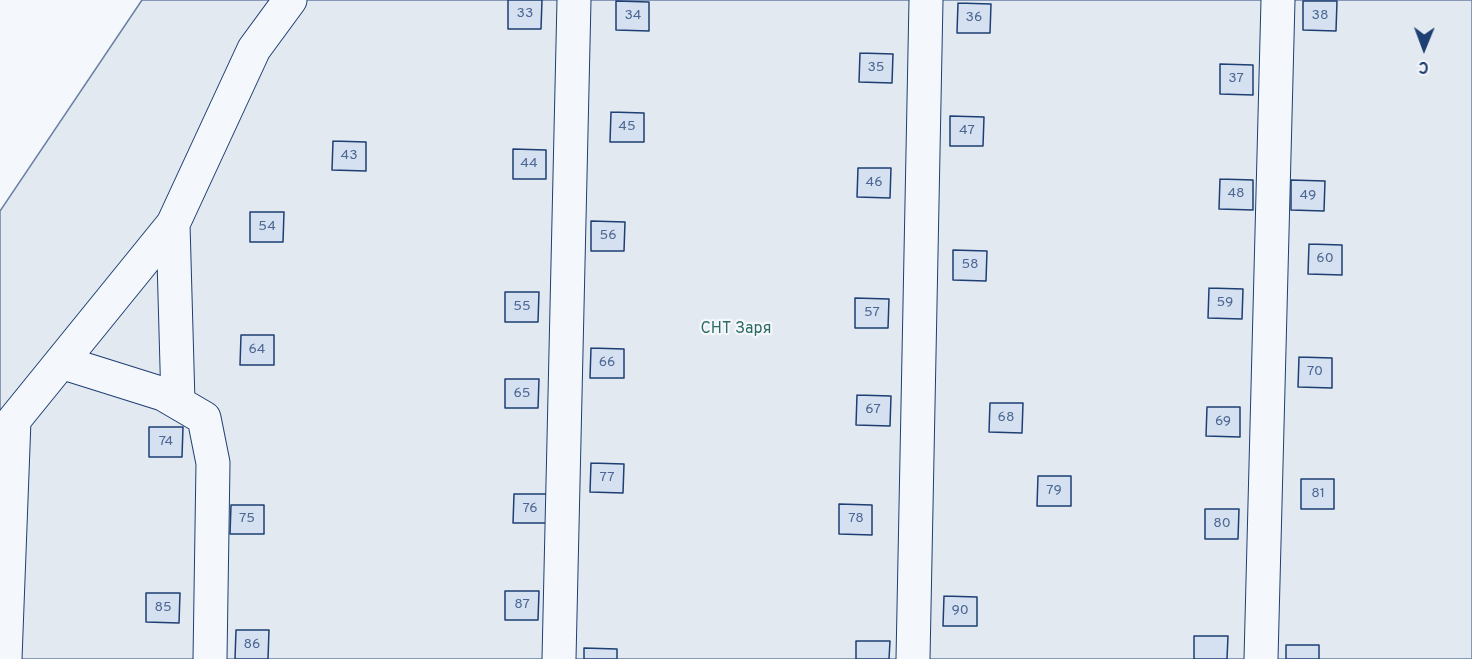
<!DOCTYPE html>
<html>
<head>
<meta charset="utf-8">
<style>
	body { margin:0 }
	#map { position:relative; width:1472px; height:659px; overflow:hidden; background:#f4f7fb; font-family:Overpass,sans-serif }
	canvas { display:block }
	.north { position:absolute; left:1394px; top:18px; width:60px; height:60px; -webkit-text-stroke:4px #f4f7fb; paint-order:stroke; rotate:181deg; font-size:16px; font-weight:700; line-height:24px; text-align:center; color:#1d3f73 }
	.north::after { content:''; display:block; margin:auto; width:21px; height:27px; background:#1d3f73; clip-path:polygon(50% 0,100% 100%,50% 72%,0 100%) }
</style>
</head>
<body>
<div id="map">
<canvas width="1472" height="659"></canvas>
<div class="north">С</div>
</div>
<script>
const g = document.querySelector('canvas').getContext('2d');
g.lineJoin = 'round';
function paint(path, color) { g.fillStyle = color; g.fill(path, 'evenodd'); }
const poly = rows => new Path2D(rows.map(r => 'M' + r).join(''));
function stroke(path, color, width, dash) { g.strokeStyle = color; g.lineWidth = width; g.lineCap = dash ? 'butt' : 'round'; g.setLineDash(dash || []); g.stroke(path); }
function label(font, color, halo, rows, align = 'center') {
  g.font = font + ' Overpass,sans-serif'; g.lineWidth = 4.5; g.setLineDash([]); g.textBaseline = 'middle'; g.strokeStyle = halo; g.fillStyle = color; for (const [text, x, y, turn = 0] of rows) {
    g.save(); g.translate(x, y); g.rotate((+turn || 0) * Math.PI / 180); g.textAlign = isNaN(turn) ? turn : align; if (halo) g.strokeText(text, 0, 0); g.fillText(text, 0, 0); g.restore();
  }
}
const green = poly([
	[142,0,1472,0,1472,659,0,659,0,211,142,0]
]);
paint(green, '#e3e9f0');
stroke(green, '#687fa3', 1.5);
const building = poly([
	[508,0,542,0,541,29,508,29,508,0],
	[616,1,649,2,649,31,616,30,616,1],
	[1303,1,1337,1,1336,31,1303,30,1303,1],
	[958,3,991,4,990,33,957,33,958,3],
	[860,53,893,54,892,83,859,82,860,53],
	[1220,64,1253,65,1253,95,1220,94,1220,64],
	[611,112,644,113,644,142,610,142,611,112],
	[950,116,984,117,983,146,950,146,950,116],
	[333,141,366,142,366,171,332,170,333,141],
	[513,149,546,150,546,179,513,179,513,149],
	[858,168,891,168,890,198,857,197,858,168],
	[1220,179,1253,180,1253,210,1219,209,1220,179],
	[1291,180,1325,181,1324,211,1291,210,1291,180],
	[250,212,284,212,283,242,250,242,250,212],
	[591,221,625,222,624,251,591,251,591,221],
	[1309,244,1342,245,1342,275,1308,274,1309,244],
	[953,250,987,251,986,281,953,280,953,250],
	[1209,288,1243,289,1242,319,1208,318,1209,288],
	[505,292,539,292,538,322,505,322,505,292],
	[855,298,889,299,888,328,855,328,855,298],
	[241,335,274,335,274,365,240,365,241,335],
	[591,348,624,349,624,378,590,378,591,348],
	[1299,357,1332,358,1332,388,1298,387,1299,357],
	[505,379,539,379,538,408,505,408,505,379],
	[857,395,891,396,890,426,856,425,857,395],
	[990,403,1023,403,1022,433,989,432,990,403],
	[1207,407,1240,407,1240,437,1206,436,1207,407],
	[149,427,183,427,182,457,149,457,149,427],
	[591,463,624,464,623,493,590,492,591,463],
	[1038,476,1071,476,1071,506,1037,506,1038,476],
	[1301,479,1334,479,1334,509,1301,509,1301,479],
	[514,494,547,494,547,523,513,523,514,494],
	[839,504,872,505,872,535,839,534,839,504],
	[231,505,264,505,264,534,230,534,231,505],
	[1205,509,1239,509,1238,539,1205,539,1205,509],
	[505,591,539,591,538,620,505,620,505,591],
	[146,593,180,593,179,623,146,622,146,593],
	[944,596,977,597,977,626,943,626,944,596],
	[236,630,269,630,268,659,235,659,236,630],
	[1194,636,1228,636,1227,659,1194,659,1194,636],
	[856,641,890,641,889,659,856,659,856,641],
	[1286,645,1319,645,1319,659,1286,659,1286,645],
	[584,648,617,649,617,659,584,659,584,648]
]);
paint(building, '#d5e0f0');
stroke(building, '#1d3f73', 1.5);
const minor = poly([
	[173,224,178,402],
	[61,362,163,394,204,418,213,463,210,659],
	[5,659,14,420,173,224,254,49,290,0],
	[559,659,574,0],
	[913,659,926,0],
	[1261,659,1278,0]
]);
stroke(minor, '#1d3f73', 35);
stroke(minor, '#f4f7fb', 33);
label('14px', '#4b6792', null, [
	["33",525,14],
	["34",633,16],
	["38",1320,16],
	["36",974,18],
	["35",876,68],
	["37",1236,79],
	["45",627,127],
	["47",967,131],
	["43",349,156],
	["44",529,164],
	["46",874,183],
	["48",1236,194],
	["49",1308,196],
	["54",267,227],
	["56",608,236],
	["60",1325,259],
	["58",970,265],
	["59",1225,303],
	["55",522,307],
	["57",872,313],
	["64",257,350],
	["66",607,363],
	["70",1315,372],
	["65",522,394],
	["67",873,410],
	["68",1006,418],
	["69",1223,422],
	["74",166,442],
	["77",607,478],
	["79",1054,491],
	["81",1318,494],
	["76",530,509],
	["75",247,519],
	["78",856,519],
	["80",1222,524],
	["87",522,605],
	["85",163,608],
	["90",960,611],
	["86",252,645]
]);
label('16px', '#2c6c60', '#f4f7fb', [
	["СНТ Заря",736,330]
]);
</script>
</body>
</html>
